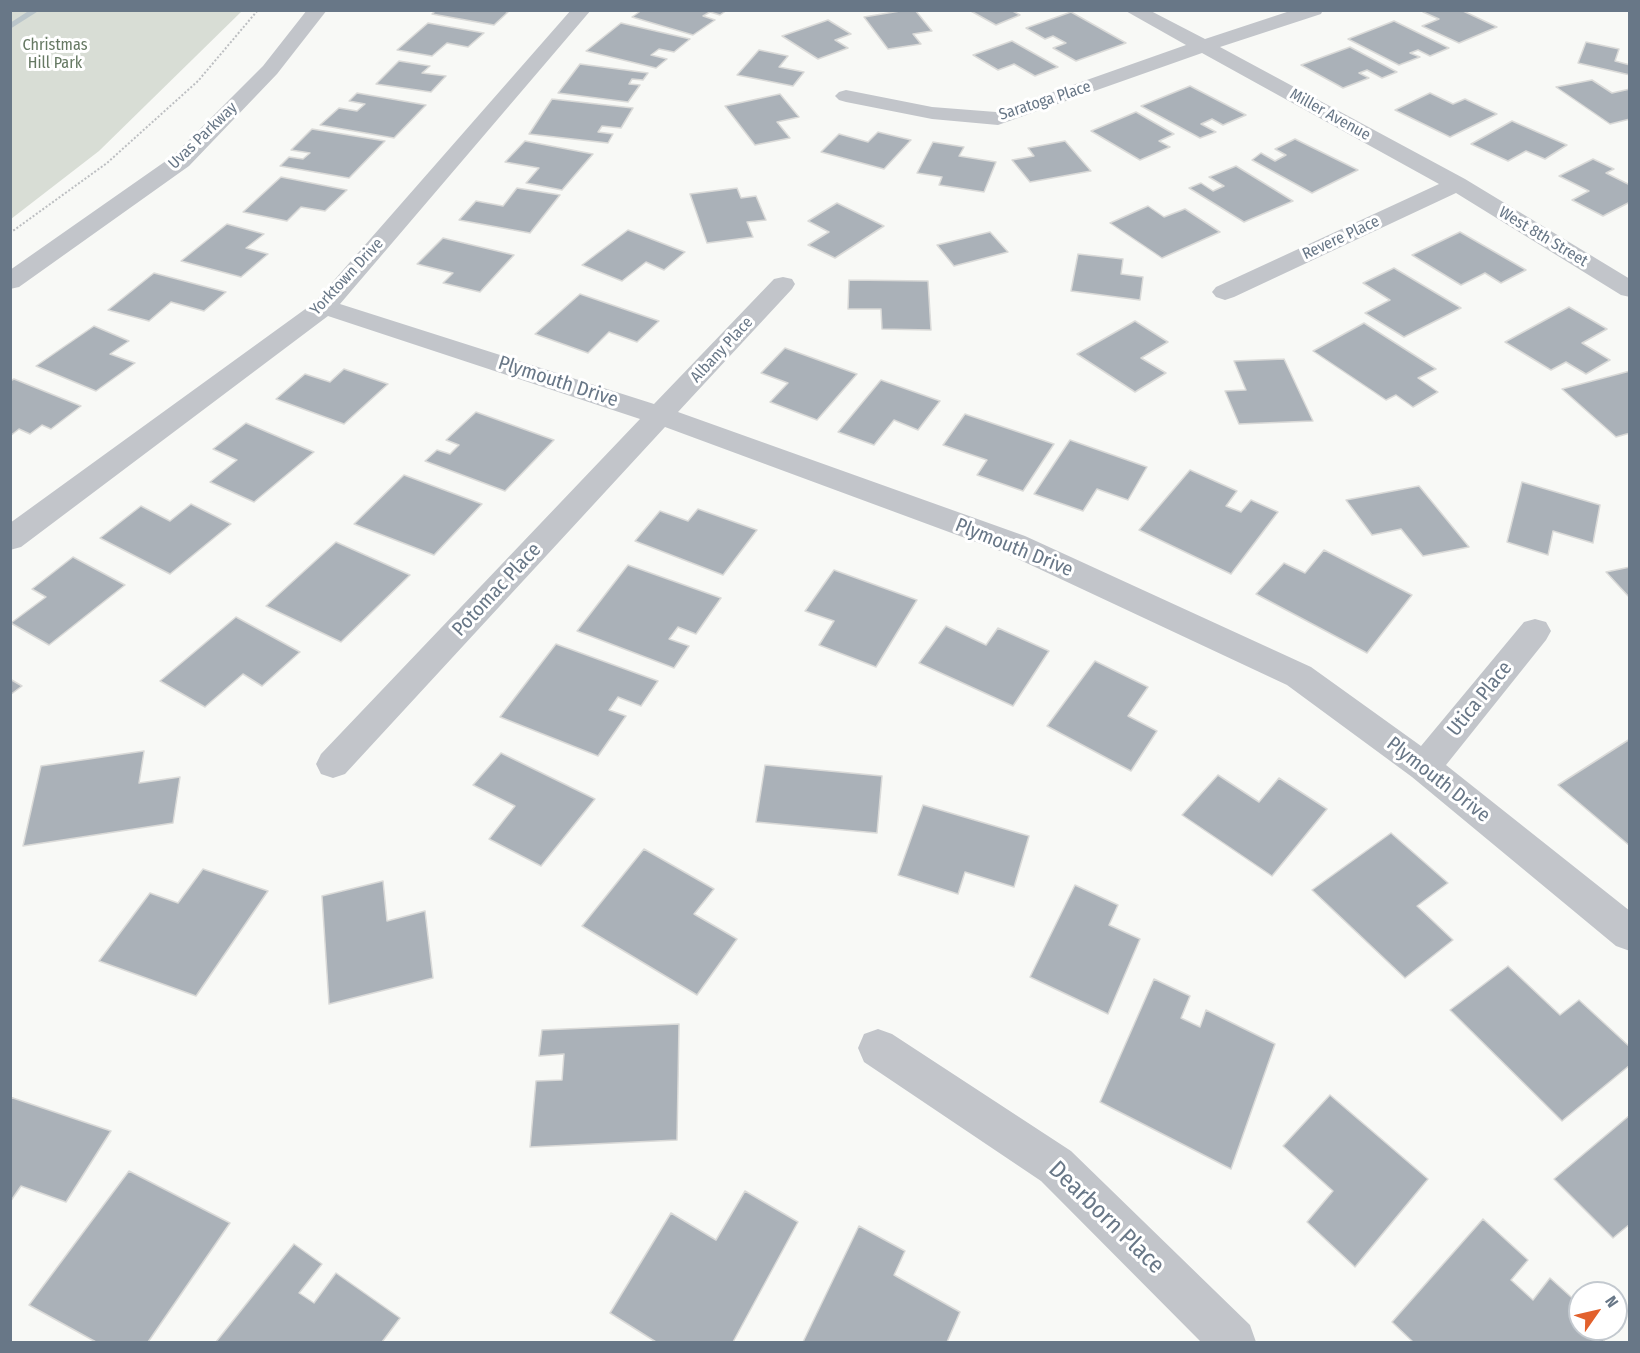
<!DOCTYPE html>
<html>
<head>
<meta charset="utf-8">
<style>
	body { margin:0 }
	#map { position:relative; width:1640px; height:1353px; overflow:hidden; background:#f8f9f6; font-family:"Fira Sans Condensed",sans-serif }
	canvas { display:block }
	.frame { position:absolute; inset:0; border:12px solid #687787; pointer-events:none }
	.north { position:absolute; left:1568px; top:1281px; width:60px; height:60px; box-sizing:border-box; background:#fff; border:2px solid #c3c9cf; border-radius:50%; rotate:56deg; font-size:16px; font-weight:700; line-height:24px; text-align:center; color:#687787 }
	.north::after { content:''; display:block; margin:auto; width:21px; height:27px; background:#e2612d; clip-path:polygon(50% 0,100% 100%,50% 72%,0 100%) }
</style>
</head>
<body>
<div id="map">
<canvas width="1640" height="1353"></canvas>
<div class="frame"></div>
<div class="north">N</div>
</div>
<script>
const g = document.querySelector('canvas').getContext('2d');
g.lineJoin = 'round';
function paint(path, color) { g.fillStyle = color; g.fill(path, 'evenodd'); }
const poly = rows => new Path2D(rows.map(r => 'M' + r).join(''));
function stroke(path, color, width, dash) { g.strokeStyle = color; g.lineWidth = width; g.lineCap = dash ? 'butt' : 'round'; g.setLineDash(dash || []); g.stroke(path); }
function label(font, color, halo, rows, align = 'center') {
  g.font = font + ' "Fira Sans Condensed",sans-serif'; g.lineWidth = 6; g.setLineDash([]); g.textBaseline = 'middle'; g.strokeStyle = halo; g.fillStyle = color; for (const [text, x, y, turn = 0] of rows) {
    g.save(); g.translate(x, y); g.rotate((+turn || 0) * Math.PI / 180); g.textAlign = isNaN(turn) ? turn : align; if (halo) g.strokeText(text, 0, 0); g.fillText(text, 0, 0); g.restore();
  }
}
paint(poly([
	[11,10,242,10,242,11,99,151,11,219]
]), '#d8ddd5');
paint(poly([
	[30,10,40,10,10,29,10,23,30,10]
]), '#bac5ca');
const building = poly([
	[436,10,500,10,508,12,494,25,432,14,436,10],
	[642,10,727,10,720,15,710,12,703,16,715,20,693,35,632,17,642,10],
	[906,10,915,10,932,31,913,34,921,44,888,49,864,17,906,10],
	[969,10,1011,10,1020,15,996,25,969,10],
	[1427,10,1461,10,1497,27,1459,43,1422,26,1439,19,1423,12,1427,10],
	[1071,12,1126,43,1076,61,1053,48,1066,43,1053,36,1045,39,1026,28,1071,12],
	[828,20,851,34,835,40,848,48,818,59,782,36,828,20],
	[1394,21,1449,48,1430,56,1418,50,1410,53,1420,57,1399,65,1348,39,1394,21],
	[428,23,484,33,468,47,447,43,432,56,397,50,428,23],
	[621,23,690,39,674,52,659,49,651,55,667,59,656,68,586,51,621,23],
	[1012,41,1058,67,1035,76,1014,64,998,70,973,55,1012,41],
	[1586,42,1619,49,1615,61,1630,65,1630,75,1578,63,1586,42],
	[1350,47,1397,72,1382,78,1367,70,1359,73,1369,78,1343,88,1301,65,1350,47],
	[759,50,788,56,779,67,804,72,793,86,737,75,759,50],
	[399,61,430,66,422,73,446,76,431,92,376,84,399,61],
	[580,64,648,73,643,80,632,79,629,84,640,85,628,102,558,93,580,64],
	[1592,80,1612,93,1630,89,1630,119,1610,124,1556,87,1592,80],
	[1190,86,1246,115,1223,125,1212,119,1201,124,1216,132,1200,138,1141,106,1190,86],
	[357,93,426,105,394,138,320,125,339,108,357,111,365,104,349,101,357,93],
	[1430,93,1453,104,1465,99,1497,114,1450,137,1395,110,1430,93],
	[780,94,799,117,777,122,790,138,755,145,725,106,780,94],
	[552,99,633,108,621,128,602,126,598,132,613,134,608,143,529,134,552,99],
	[1136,112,1174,134,1159,141,1170,147,1140,160,1091,131,1136,112],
	[1512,121,1567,145,1545,159,1526,151,1508,161,1471,144,1512,121],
	[312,129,385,141,349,178,280,166,289,157,303,159,310,153,291,150,312,129],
	[878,132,911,140,884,169,821,152,839,134,868,142,878,132],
	[1295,139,1358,170,1312,193,1252,160,1261,153,1275,161,1286,155,1275,149,1295,139],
	[525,141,593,154,562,190,526,183,539,168,505,162,525,141],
	[1065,141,1091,171,1030,182,1012,160,1034,156,1028,148,1065,141],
	[933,142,964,147,959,156,996,162,984,192,939,185,942,177,917,173,933,142],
	[1593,159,1614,169,1606,173,1630,185,1630,202,1603,216,1572,200,1589,191,1559,176,1593,159],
	[1236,166,1293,201,1244,222,1189,188,1201,183,1213,191,1224,186,1209,177,1236,166],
	[281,177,347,190,325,211,301,207,287,221,243,212,281,177],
	[517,188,560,195,530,233,459,220,476,201,503,206,517,188],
	[737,188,741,198,756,196,766,220,747,222,753,237,707,243,690,194,737,188],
	[837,203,884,226,835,258,808,245,829,232,808,221,837,203],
	[1148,206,1164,217,1185,209,1220,232,1162,258,1110,223,1148,206],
	[227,224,264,234,246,248,268,254,241,277,181,261,227,224],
	[628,230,685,252,664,270,646,262,622,281,582,265,628,230],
	[990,232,1008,252,954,266,937,245,990,232],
	[1460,232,1526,270,1501,283,1485,273,1461,285,1412,255,1460,232],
	[443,238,514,255,480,292,443,283,453,273,417,264,443,238],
	[1078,254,1123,259,1121,274,1143,277,1140,300,1071,291,1078,254],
	[1394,268,1461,308,1404,337,1365,313,1390,300,1363,283,1394,268],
	[154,273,226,292,204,311,171,302,149,321,108,310,154,273],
	[849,280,928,281,931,330,882,329,881,309,848,309,849,280],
	[580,294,659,321,637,342,609,332,588,353,535,334,580,294],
	[1569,307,1607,329,1582,343,1610,360,1586,374,1566,362,1551,370,1505,342,1569,307],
	[1135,321,1168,342,1141,358,1166,373,1135,392,1077,354,1135,321],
	[1364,323,1436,369,1418,378,1438,392,1413,407,1396,395,1386,400,1313,351,1364,323],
	[94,326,129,341,110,354,135,363,96,391,36,366,94,326],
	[785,348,857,374,817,420,770,402,788,383,761,373,785,348],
	[1284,359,1313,421,1239,424,1225,391,1246,390,1234,361,1284,359],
	[344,369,388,384,344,424,276,399,305,374,330,382,344,369],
	[1630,371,1630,433,1616,437,1562,389,1630,371],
	[14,379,81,406,51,429,42,425,30,434,19,429,10,436,10,381,14,379],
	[881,380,940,401,918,430,894,420,874,445,838,432,881,380],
	[476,412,554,440,505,491,425,461,437,450,450,454,459,445,446,440,476,412],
	[965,414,1054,444,1023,491,977,475,987,460,943,445,965,414],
	[246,423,314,452,254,502,210,482,237,460,213,449,246,423],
	[1070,440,1147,467,1128,500,1097,489,1083,511,1034,494,1070,440],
	[1190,470,1237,491,1226,506,1241,512,1251,500,1278,512,1231,574,1139,530,1190,470],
	[404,475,482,504,434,555,354,524,404,475],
	[1522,482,1600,505,1593,543,1553,531,1548,555,1507,542,1522,482],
	[1419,486,1469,547,1423,556,1401,529,1372,535,1346,500,1419,486],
	[191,504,231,524,170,574,100,538,141,506,170,521,191,504],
	[698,509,757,530,723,575,635,541,660,511,688,521,698,509],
	[336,542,410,575,341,642,266,606,336,542],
	[1324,550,1412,595,1367,653,1256,594,1284,563,1305,573,1324,550],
	[73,557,125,585,49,645,11,623,46,597,32,589,73,557],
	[628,565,721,598,696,634,678,627,669,639,689,646,674,668,577,631,628,565],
	[1630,567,1630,598,1606,572,1630,567],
	[834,570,917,600,876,667,819,645,834,621,805,611,834,570],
	[236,617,300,652,262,686,243,674,205,707,160,681,236,617],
	[946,626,986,645,998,628,1049,651,1013,706,919,663,946,626],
	[556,644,658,681,641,706,618,697,609,710,626,716,598,756,500,717,556,644],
	[1095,661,1148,687,1128,716,1157,731,1131,771,1047,726,1095,661],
	[10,679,22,686,10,695,10,679],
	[1630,739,1630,846,1558,785,1630,739],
	[144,751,139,783,180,777,173,823,23,846,41,766,144,751],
	[501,753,595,799,541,866,489,839,515,806,473,785,501,753],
	[765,765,882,776,877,833,756,822,765,765],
	[1218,775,1259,802,1279,778,1327,809,1272,876,1182,815,1218,775],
	[923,805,1029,836,1014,887,965,872,958,894,898,875,923,805],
	[1391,833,1448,883,1417,906,1453,940,1405,978,1312,890,1391,833],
	[644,849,714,889,694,914,737,939,697,995,582,926,644,849],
	[203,869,268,891,196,996,99,961,150,893,178,903,203,869],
	[383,881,387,921,425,911,433,978,329,1004,322,896,383,881],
	[1075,885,1118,905,1109,925,1140,939,1108,1014,1030,977,1075,885],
	[1508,966,1560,1015,1579,1000,1630,1047,1630,1065,1562,1121,1450,1010,1508,966],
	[1154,979,1190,996,1181,1018,1200,1027,1206,1010,1275,1044,1231,1169,1100,1102,1154,979],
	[679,1024,677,1140,530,1147,536,1081,562,1080,564,1054,539,1056,542,1030,679,1024],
	[1330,1095,1428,1179,1355,1267,1307,1222,1333,1191,1283,1146,1330,1095],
	[10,1097,111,1131,66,1202,21,1186,10,1202,10,1097],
	[1630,1115,1630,1224,1613,1238,1554,1179,1630,1115],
	[129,1171,230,1223,148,1342,96,1342,29,1305,129,1171],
	[745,1191,798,1222,733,1342,656,1342,610,1313,671,1213,716,1240,745,1191],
	[1483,1219,1528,1260,1511,1280,1533,1300,1550,1278,1580,1305,1580,1329,1606,1329,1610,1333,1603,1342,1413,1342,1392,1322,1483,1219],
	[859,1226,905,1251,894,1275,960,1312,947,1342,803,1342,859,1226],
	[294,1244,322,1264,299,1293,314,1303,336,1273,400,1318,382,1342,216,1342,294,1244]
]);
paint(building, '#aab1b8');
stroke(building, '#dadad8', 1.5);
stroke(poly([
	[10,233,107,163,198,81,258,10]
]), '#bcbec1', 2, [2, 2]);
paint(poly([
	[307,10,327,10,277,74,189,166,19,287,10,289,10,270,173,156,263,66,307,10],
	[571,10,591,10,340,304,654,404,774,279,783,277,792,279,795,284,792,289,678,412,1025,536,1311,667,1421,746,1524,622,1535,619,1546,622,1551,631,1546,640,1446,765,1630,911,1630,951,1616,946,1412,777,1287,685,1003,552,665,427,345,774,333,778,321,774,316,764,321,754,640,419,328,316,21,547,10,550,10,523,315,302,571,10],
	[1124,10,1149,10,1205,39,1293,10,1323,10,1321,14,1220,47,1465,179,1630,279,1630,297,1621,295,1456,193,1234,297,1225,300,1216,297,1212,292,1216,287,1439,184,1202,53,998,125,932,119,846,102,839,100,835,96,839,92,846,90,932,107,996,112,1186,45,1124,10],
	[878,1029,892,1034,1071,1151,1250,1325,1256,1342,1201,1342,1041,1181,864,1062,858,1048,864,1034,878,1029]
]), '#c2c5ca');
label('16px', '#667963', '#fff', [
	["Christmas",55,46],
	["Hill Park",55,64]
]);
label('16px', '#687787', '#fff', [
	["Saratoga Place",1045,101,-18],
	["Miller Avenue",1330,115,29],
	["Uvas Parkway",203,136,-44],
	["West 8th Street",1543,237,31],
	["Revere Place",1341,238,-25],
	["Yorktown Drive",347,277,-47],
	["Albany Place",722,350,-47]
]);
label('20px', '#687787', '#fff', [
	["Plymouth Drive",558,382,18],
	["Plymouth Drive",1014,548,22],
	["Potomac Place",497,590,-47],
	["Utica Place",1480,699,-51],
	["Plymouth Drive",1438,780,38]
]);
label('24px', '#687787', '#fff', [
	["Dearborn Place",1106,1218,44]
]);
</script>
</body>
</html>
